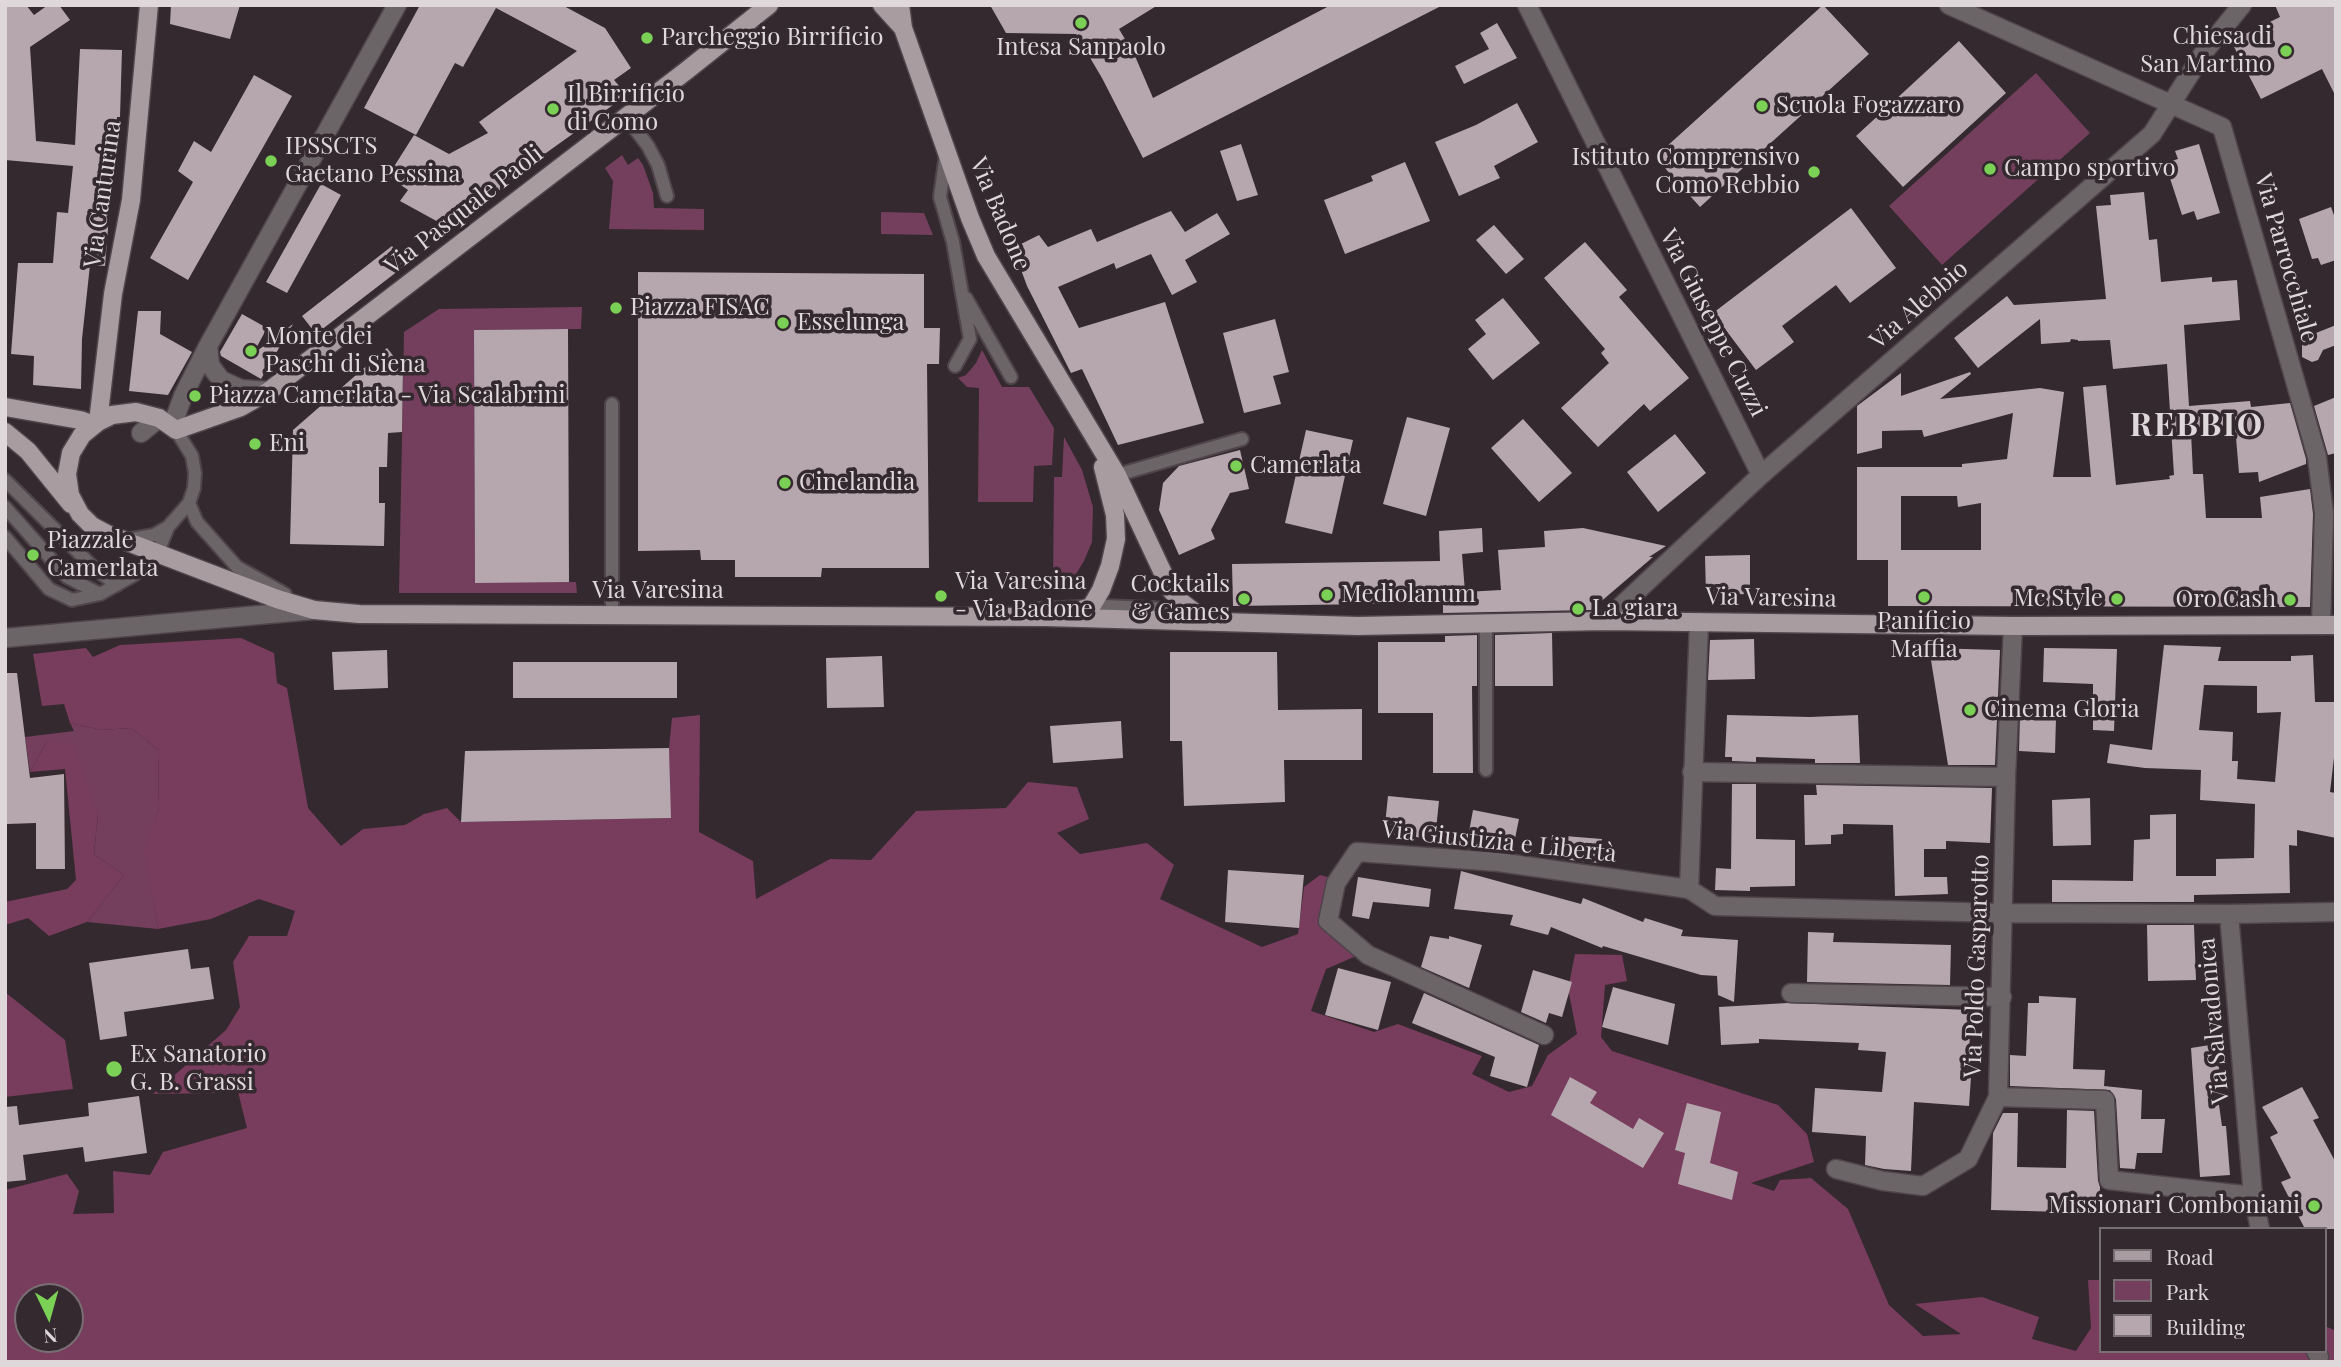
<!DOCTYPE html>
<html>
<head>
<meta charset="utf-8">
<style>
	body { margin:0 }
	#map { position:relative; width:2341px; height:1367px; overflow:hidden; background:#34292f; font-family:"Playfair Display",serif }
	canvas { display:block }
	.frame { position:absolute; inset:0; border:7px solid #dfd8db; pointer-events:none }
	.legend { position:absolute; left:2099px; top:1227px; width:228px; height:126px; box-sizing:border-box; background:#34292f; border:2px solid #786f74; margin:0; padding:9px 12px; list-style:none; font-size:21px; color:#dfd8db }
	.legend li { display:flex; align-items:center; gap:14px; height:35px }
	.legend b { width:35px; border:2px solid #786f74 }
	.north { position:absolute; left:14px; top:1283px; width:70px; height:70px; box-sizing:border-box; background:#34292f; border:2px solid #786f74; border-radius:50%; rotate:175deg; font-size:19px; font-weight:700; line-height:28px; text-align:center; color:#dfd8db }
	.north::after { content:''; display:block; margin:auto; width:24px; height:32px; background:#7bd155; clip-path:polygon(50% 0,100% 100%,50% 72%,0 100%) }
</style>
</head>
<body>
<div id="map">
<canvas width="2341" height="1367"></canvas>
<div class="frame"></div>
<ul class="legend">
<li><b style="height:9px;background:#a89ca1"></b>Road</li>
<li><b style="height:19px;background:#743f5c"></b>Park</li>
<li><b style="height:19px;background:#b6a7ae"></b>Building</li>
</ul>
<div class="north">N</div>
</div>
<script>
const g = document.querySelector('canvas').getContext('2d');
g.lineJoin = 'round';
function paint(path, color) { g.fillStyle = color; g.fill(path, 'evenodd'); }
const poly = rows => new Path2D(rows.map(r => 'M' + r).join(''));
function stroke(path, color, width, dash) { g.strokeStyle = color; g.lineWidth = width; g.lineCap = dash ? 'butt' : 'round'; g.setLineDash(dash || []); g.stroke(path); }
function label(font, color, halo, rows, align = 'center') {
  g.font = font + ' "Playfair Display",serif'; g.lineWidth = 7; g.setLineDash([]); g.textBaseline = 'middle'; g.strokeStyle = halo; g.fillStyle = color; for (const [text, x, y, turn = 0] of rows) {
    g.save(); g.translate(x, y); g.rotate((+turn || 0) * Math.PI / 180); g.textAlign = isNaN(turn) ? turn : align; if (halo) g.strokeText(text, 0, 0); g.fillText(text, 0, 0); g.restore();
  }
}
paint(poly([
	[2036,73,2090,133,1942,265,1889,206],
	[622,155,628,165,638,158,643,165,653,193,654,208,704,209,704,230,609,229,613,181,605,168],
	[881,212,924,213,933,235,881,234],
	[582,307,581,329,474,330,475,582,576,582,577,593,399,593,404,332,439,309],
	[982,350,1002,387,1029,387,1054,428,1052,465,1034,466,1033,502,978,502,979,388,967,387,958,378,966,375,976,363],
	[1064,437,1082,470,1093,507,1092,542,1084,561,1073,579,1064,585,1053,585,1054,477,1062,477],
	[70,723,102,730,131,728,158,750,159,808,145,850,158,929,87,922,124,875,94,854,98,814,47,741,30,772,25,737,74,731]
]), '#743f5c');
paint(poly([
	[241,638,274,653,277,683,287,688,308,808,341,846,363,829,405,825,424,814,447,808,461,822,670,818,669,748,672,718,700,715,699,832,753,861,756,899,830,859,871,860,916,811,1006,808,1028,782,1077,787,1089,819,1057,833,1080,854,1147,843,1174,865,1160,899,1262,947,1298,934,1304,887,1320,875,1335,879,1334,920,1354,957,1326,969,1311,1011,1374,1032,1398,1024,1482,1056,1472,1074,1509,1092,1532,1086,1548,1055,1577,1034,1568,989,1575,954,1622,955,1627,981,1605,985,1601,1037,1612,1051,1778,1105,1807,1134,1814,1162,1751,1183,1774,1191,1780,1180,1811,1178,1848,1209,1889,1305,1923,1336,1961,1334,1915,1304,1982,1297,2039,1317,2032,1339,2076,1351,2091,1328,2088,1280,2101,1280,2101,1351,2325,1351,2325,1326,2336,1331,2336,1362,5,1362,5,1190,67,1174,79,1191,73,1214,114,1213,113,1171,150,1175,163,1152,247,1128,235,1080,221,1093,153,1094,226,1030,240,1007,233,962,249,936,287,936,295,911,259,899,211,919,158,929,144,850,159,808,158,750,131,728,102,730,70,723,64,704,42,706,33,654,86,648,93,657,120,645],
	[28,1297,70,1297,70,1339,28,1339],
	[47,741,73,744,98,814,94,854,124,875,87,922,49,936,28,918,5,925,5,902,67,889,76,880,65,769,30,772],
	[5,992,65,1040,73,1089,5,1097]
]), '#783c5d');
paint(poly([
	[5,5,26,5,34,15,48,5,59,5,70,20,30,47,36,141,75,145,80,49,122,50,120,117,117,117,105,266,90,265,82,339,81,389,33,385,34,356,11,354,18,263,53,263,57,212,68,213,73,166,5,160,7,134,5,135],
	[171,5,240,5,230,39,170,24],
	[420,5,562,5,605,28,631,68,614,80,627,95,500,186,502,188,451,229,400,201,408,190,388,176,414,135,449,154,488,133,479,122,577,51,496,8,463,67,455,63,416,135,364,108],
	[990,5,1158,5,1119,29,1135,56,1153,98,1331,5,1443,5,1143,158,1102,78,1076,34,1006,33],
	[1823,5,1869,54,1700,207,1655,157],
	[2275,5,2336,5,2336,97,2322,69,2261,99,2231,41,2280,17],
	[1497,23,1517,58,1464,84,1455,66,1489,49,1480,33],
	[1959,41,2006,93,1903,187,1856,136],
	[254,75,292,96,188,280,150,258,193,182,178,171,194,141,211,152],
	[1517,103,1538,142,1494,166,1500,178,1459,196,1435,142,1476,125],
	[1241,144,1258,195,1237,201,1220,151],
	[2199,144,2220,213,2197,220,2194,211,2182,215,2165,163,2178,159,2175,151],
	[1405,162,1430,221,1345,254,1324,200,1373,181,1371,176],
	[321,184,341,195,287,293,266,282],
	[2144,192,2149,240,2157,239,2161,282,2212,277,2212,282,2237,280,2240,320,2184,325,2189,406,2250,401,2251,407,2290,403,2306,459,2306,464,2259,482,2258,472,2239,473,2235,426,2191,432,2193,474,2203,474,2206,518,2262,518,2260,497,2310,489,2313,514,2310,607,1888,606,1888,560,1857,560,1857,467,1962,467,1962,464,2007,459,2013,413,1924,437,1922,430,1882,431,1882,448,1857,454,1857,406,1901,373,1901,396,1970,372,1971,374,1940,399,2040,388,2064,392,2053,477,2091,477,2083,387,2106,385,2116,485,2170,479,2169,476,2174,475,2167,364,2113,369,2110,340,2078,341,2078,340,2071,339,2070,342,2041,344,2040,319,1978,368,1954,338,2007,296,2014,305,2106,299,2096,206,2111,205,2110,195],
	[1901,496,1957,496,1958,507,1981,503,1981,550,1901,550],
	[2331,207,2336,221,2336,260,2321,265,2318,258,2312,259,2299,219],
	[1851,208,1896,268,1850,303,1836,285,1782,326,1794,342,1756,370,1713,313],
	[1171,211,1185,232,1217,213,1230,234,1185,260,1197,282,1172,295,1151,254,1116,269,1114,263,1058,287,1079,328,1165,302,1204,423,1118,445,1082,369,1071,373,1027,286,1013,248,1039,235,1048,247,1091,229,1097,242],
	[1494,225,1524,259,1506,274,1476,240],
	[1585,242,1627,290,1619,297,1689,378,1650,411,1644,404,1598,447,1561,408,1609,363,1601,353,1605,349,1544,278],
	[392,246,407,264,316,334,302,316],
	[638,272,924,274,924,328,940,328,939,364,927,364,929,568,822,568,821,577,735,577,735,560,701,560,700,550,638,551],
	[1503,298,1540,343,1493,380,1468,349,1486,334,1475,320],
	[138,311,161,311,160,334,192,352,168,395,129,391],
	[242,314,267,328,253,354,293,324,261,379,221,356,220,352],
	[1275,319,1289,372,1273,376,1281,404,1244,413,1223,333],
	[2336,325,2336,345,2323,350,2318,360,2312,362,2302,357,2302,345,2311,335],
	[568,329,569,582,475,583,474,330],
	[387,348,403,368,402,432,388,433,387,467,379,467,379,503,385,503,384,546,290,544,293,430],
	[2336,397,2336,453,2328,455,2314,406],
	[1407,417,1450,428,1426,516,1383,504],
	[1523,419,1572,473,1539,502,1491,448],
	[1306,430,1353,440,1332,534,1285,523],
	[1675,434,1706,473,1658,512,1627,472],
	[1240,450,1249,489,1230,493,1211,530,1215,539,1179,555,1159,510,1163,483,1179,466],
	[1482,528,1483,552,1462,554,1465,592,1501,590,1498,550,1545,547,1544,531,1583,528,1666,546,1649,557,1653,557,1591,610,1443,613,1443,603,1233,606,1232,564,1440,561,1439,531],
	[1750,555,1750,594,1706,595,1705,556],
	[1552,633,1553,686,1495,686,1495,635],
	[1477,635,1477,686,1472,686,1473,773,1433,773,1433,713,1378,713,1378,642,1445,642,1445,636],
	[1754,639,1755,679,1708,680,1710,640],
	[2164,645,2221,647,2218,661,2291,661,2291,656,2313,655,2315,702,2336,702,2336,740,2330,792,2336,793,2336,838,2297,830,2297,846,2289,845,2290,893,2194,895,2194,902,2052,902,2052,880,2133,881,2134,840,2150,839,2150,815,2176,814,2176,876,2216,876,2216,859,2254,858,2255,804,2200,800,2201,770,2145,768,2107,763,2110,744,2152,750],
	[2204,685,2257,686,2257,713,2281,712,2275,782,2237,779,2238,761,2232,761,2233,732,2199,730],
	[1929,648,2000,650,1995,765,1948,765],
	[2044,648,2117,649,2114,731,2093,730,2093,684,2043,682],
	[387,650,388,688,334,690,332,652],
	[1170,652,1277,652,1278,710,1362,709,1362,760,1284,760,1285,802,1184,806,1182,741,1170,741],
	[882,656,884,707,827,708,826,658],
	[513,662,677,662,677,698,513,698],
	[5,673,17,673,30,778,64,774,65,869,36,869,36,823,7,824],
	[1727,715,1810,717,1858,715,1860,763,1815,763,1815,759,1756,757,1756,762,1732,761,1732,757,1725,757],
	[2020,716,2056,718,2055,753,2019,751],
	[1121,721,1123,758,1053,763,1050,726],
	[669,748,671,818,461,822,465,751],
	[1732,784,1756,784,1756,839,1795,840,1795,886,1750,887,1750,891,1715,890,1716,868,1731,869],
	[1816,785,1992,788,1990,843,1946,841,1946,849,1924,849,1924,877,1947,877,1948,894,1895,896,1893,825,1843,824,1843,834,1831,835,1831,844,1805,845,1804,795,1817,795],
	[1388,796,1439,801,1435,839,1384,834],
	[2090,798,2091,845,2053,846,2052,800],
	[1473,810,1519,819,1512,853,1466,848],
	[1552,835,1602,839,1599,863,1550,858],
	[1228,870,1304,875,1299,928,1225,922],
	[1461,871,1581,904,1583,898,1643,922,1645,918,1683,930,1681,936,1738,940,1734,1002,1718,995,1717,976,1701,975,1603,946,1602,948,1551,927,1548,935,1510,925,1513,915,1454,909],
	[1358,877,1431,889,1429,907,1373,902,1369,919,1352,916],
	[2147,925,2194,925,2196,980,2148,981],
	[1808,932,1834,933,1833,942,1951,945,1950,985,1807,982],
	[1430,936,1449,939,1449,936,1482,945,1469,988,1421,967],
	[188,949,191,969,209,967,214,999,124,1012,127,1036,100,1040,89,963],
	[1338,968,1391,982,1378,1030,1325,1015],
	[1533,970,1572,982,1562,1017,1549,1013,1546,1023,1521,1012],
	[1613,987,1675,1004,1668,1045,1602,1027],
	[1424,993,1539,1045,1527,1087,1490,1076,1495,1057,1412,1023],
	[2039,996,2076,998,2073,1069,2105,1070,2104,1086,2142,1090,2141,1119,2165,1119,2162,1153,2137,1153,2135,1169,2120,1168,2116,1099,2110,1090,2010,1086,2010,1055,2026,1056,2028,1003,2039,1003],
	[1787,1003,1971,1010,1968,1077,1971,1077,1969,1106,1914,1102,1911,1171,1884,1169,1865,1165,1866,1136,1812,1132,1815,1088,1882,1092,1886,1052,1858,1050,1859,1043,1759,1039,1759,1043,1721,1045,1719,1007],
	[2216,1044,2220,1076,2215,1077,2222,1126,2226,1126,2230,1175,2200,1177,2191,1048],
	[1570,1077,1597,1092,1590,1103,1633,1129,1639,1118,1664,1133,1643,1168,1551,1115],
	[2302,1087,2319,1118,2313,1120,2336,1163,2336,1229,2305,1229,2281,1182,2291,1178,2270,1137,2278,1133,2262,1107],
	[139,1096,147,1153,85,1162,83,1147,23,1155,26,1180,5,1182,5,1107,17,1106,19,1125,89,1116,88,1103],
	[1687,1103,1721,1112,1710,1163,1738,1172,1732,1200,1678,1184,1685,1153,1675,1150],
	[2067,1110,2094,1111,2098,1181,2100,1187,2099,1213,1991,1210,1993,1133,2003,1113,2018,1113,2017,1167,2066,1168]
]), '#b6a7ae');
const service = poly([
	[626,117,648,146,658,165,667,196],
	[946,154,940,197,953,242,970,339,955,366],
	[966,298,1011,377],
	[1117,475,1242,439],
	[5,480,95,569,117,585],
	[189,503,197,522,237,567,285,594],
	[5,507,67,577,100,594],
	[5,537,49,589,72,600,100,594,134,575,158,552,168,527,189,503,194,488,195,473,192,456,176,430],
	[126,540,154,535,168,527],
	[1037,609,1104,606,1152,608,1164,609,1192,617],
	[612,615,612,404],
	[1486,623,1486,770]
]);
const pedestrian = poly([
	[141,433,159,418]
]);
const minor = poly([
	[1527,5,1761,475],
	[1949,5,2222,127,2317,457,2324,513,2321,625],
	[208,346,210,365,221,380,241,389,269,391],
	[172,426,183,396,208,346,397,5],
	[1605,621,1761,475,2152,134,2204,52,2242,5],
	[5,638,314,610],
	[1692,772,2006,777],
	[1689,889,1699,622],
	[2229,914,2253,1196,2260,1229],
	[1791,993,2002,997],
	[1544,1035,1368,955,1328,921,1336,883,1357,852,1498,862,1689,889,1715,906,2004,913,2229,914,2336,912],
	[1998,1097,2105,1100,2109,1180,2253,1196],
	[1836,1169,1883,1181,1923,1186,1968,1159,1998,1097,2006,777,2013,626],
	[2316,1351,2319,1357]
]);
const primary = poly([
	[769,5,686,71,269,391,241,407,176,430,159,418,136,412,112,415,98,422,82,435,71,453,67,474,70,495,80,514,92,526,107,534,277,599,314,610,359,614,1046,617,1358,626,1605,621,2013,626,2336,625],
	[882,5,903,28],
	[900,5,903,28,970,218,986,256,1117,475,1171,590,1181,602,1206,621],
	[5,407,80,420,94,425],
	[98,422,113,294,131,200,149,5],
	[5,432,28,451,71,504],
	[1070,613,1091,607,1101,590,1110,566,1116,539,1115,515,1103,467]
]);
stroke(service, '#4f454b', 16);
stroke(pedestrian, '#4f454b', 21);
stroke(minor, '#4f454b', 21);
stroke(primary, '#4f454b', 21);
stroke(service, '#6b6568', 12);
stroke(pedestrian, '#6b6568', 18);
stroke(minor, '#6b6568', 18);
stroke(primary, '#a89ca1', 18);
for (const [x, y, r, color] of [
	[1081,23,7,"#7bd155"],
	[647,38,7,"#7bd155"],
	[2286,51,7,"#7bd155"],
	[1762,106,7,"#7bd155"],
	[553,109,7,"#7bd155"],
	[271,161,7,"#7bd155"],
	[1990,169,7,"#7bd155"],
	[1814,172,7,"#7bd155"],
	[616,308,7,"#7bd155"],
	[783,323,7,"#7bd155"],
	[251,351,7,"#7bd155"],
	[195,396,7,"#7bd155"],
	[255,444,7,"#7bd155"],
	[1236,466,7,"#7bd155"],
	[785,483,7,"#7bd155"],
	[33,555,7,"#7bd155"],
	[1327,595,7,"#7bd155"],
	[941,596,7,"#7bd155"],
	[1924,597,7,"#7bd155"],
	[1244,599,7,"#7bd155"],
	[2117,599,7,"#7bd155"],
	[2290,600,7,"#7bd155"],
	[1578,609,7,"#7bd155"],
	[1970,710,7,"#7bd155"],
	[114,1069,9,"#7bd155"],
	[2314,1206,7,"#7bd155"]
]) { const dot = new Path2D(); dot.arc(x, y, r, 0, 2 * Math.PI); g.fillStyle = color; g.fill(dot); stroke(dot, '#34292f', 2.5); }
label('24px', '#dfd8db', '#34292f', [
	["Chiesa di",2272,37,"right"],
	["San Martino",2272,65,"right"],
	["Parcheggio Birrificio",661,38],
	["Intesa Sanpaolo",1081,48,"center"],
	["Il Birrificio",567,95],
	["di Como",567,123],
	["Scuola Fogazzaro",1776,106],
	["IPSSCTS",285,147],
	["Gaetano Pessina",285,175],
	["Istituto Comprensivo",1800,158,"right"],
	["Como Rebbio",1800,186,"right"],
	["Campo sportivo",2004,169],
	["Piazza FISAC",630,308],
	["Esselunga",797,323],
	["Monte dei",265,337],
	["Paschi di Siena",265,365],
	["Piazza Camerlata - Via Scalabrini",209,396],
	["Eni",269,444],
	["Camerlata",1250,466],
	["Cinelandia",799,483],
	["Piazzale",47,541],
	["Camerlata",47,569],
	["Via Varesina",955,582],
	["- Via Badone",955,610],
	["Cocktails",1230,585,"right"],
	["& Games",1230,613,"right"],
	["Mediolanum",1341,595],
	["Mc Style",2103,599,"right"],
	["Oro Cash",2276,600,"right"],
	["La giara",1592,609],
	["Panificio",1924,622,"center"],
	["Maffia",1924,650,"center"],
	["Cinema Gloria",1984,710],
	["Ex Sanatorio",130,1055],
	["G. B. Grassi",130,1083],
	["Missionari Comboniani",2300,1206,"right"]
], 'left');
label('24px', '#dfd8db', '#34292f', [
	["Via Canturina",103,194,-82],
	["Via Pasquale Paoli",464,210,-38],
	["Via Badone",1000,214,67],
	["Via Parrocchiale",2286,258,74],
	["Via Alebbio",1919,305,-41],
	["Via Giuseppe Cuzzi",1713,323,63],
	["Via Varesina",658,591],
	["Via Varesina",1771,598,1],
	["Via Giustizia e Libertà",1499,842,6],
	["Via Poldo Gasparotto",1977,966,-88],
	["Via Salvadonica",2214,1021,-95]
]);
g.letterSpacing = '2px';
label('bold 32px', '#dfd8db', '#34292f', [
	["REBBIO",2197,426]
]);
g.letterSpacing = '0px';
</script>
</body>
</html>
